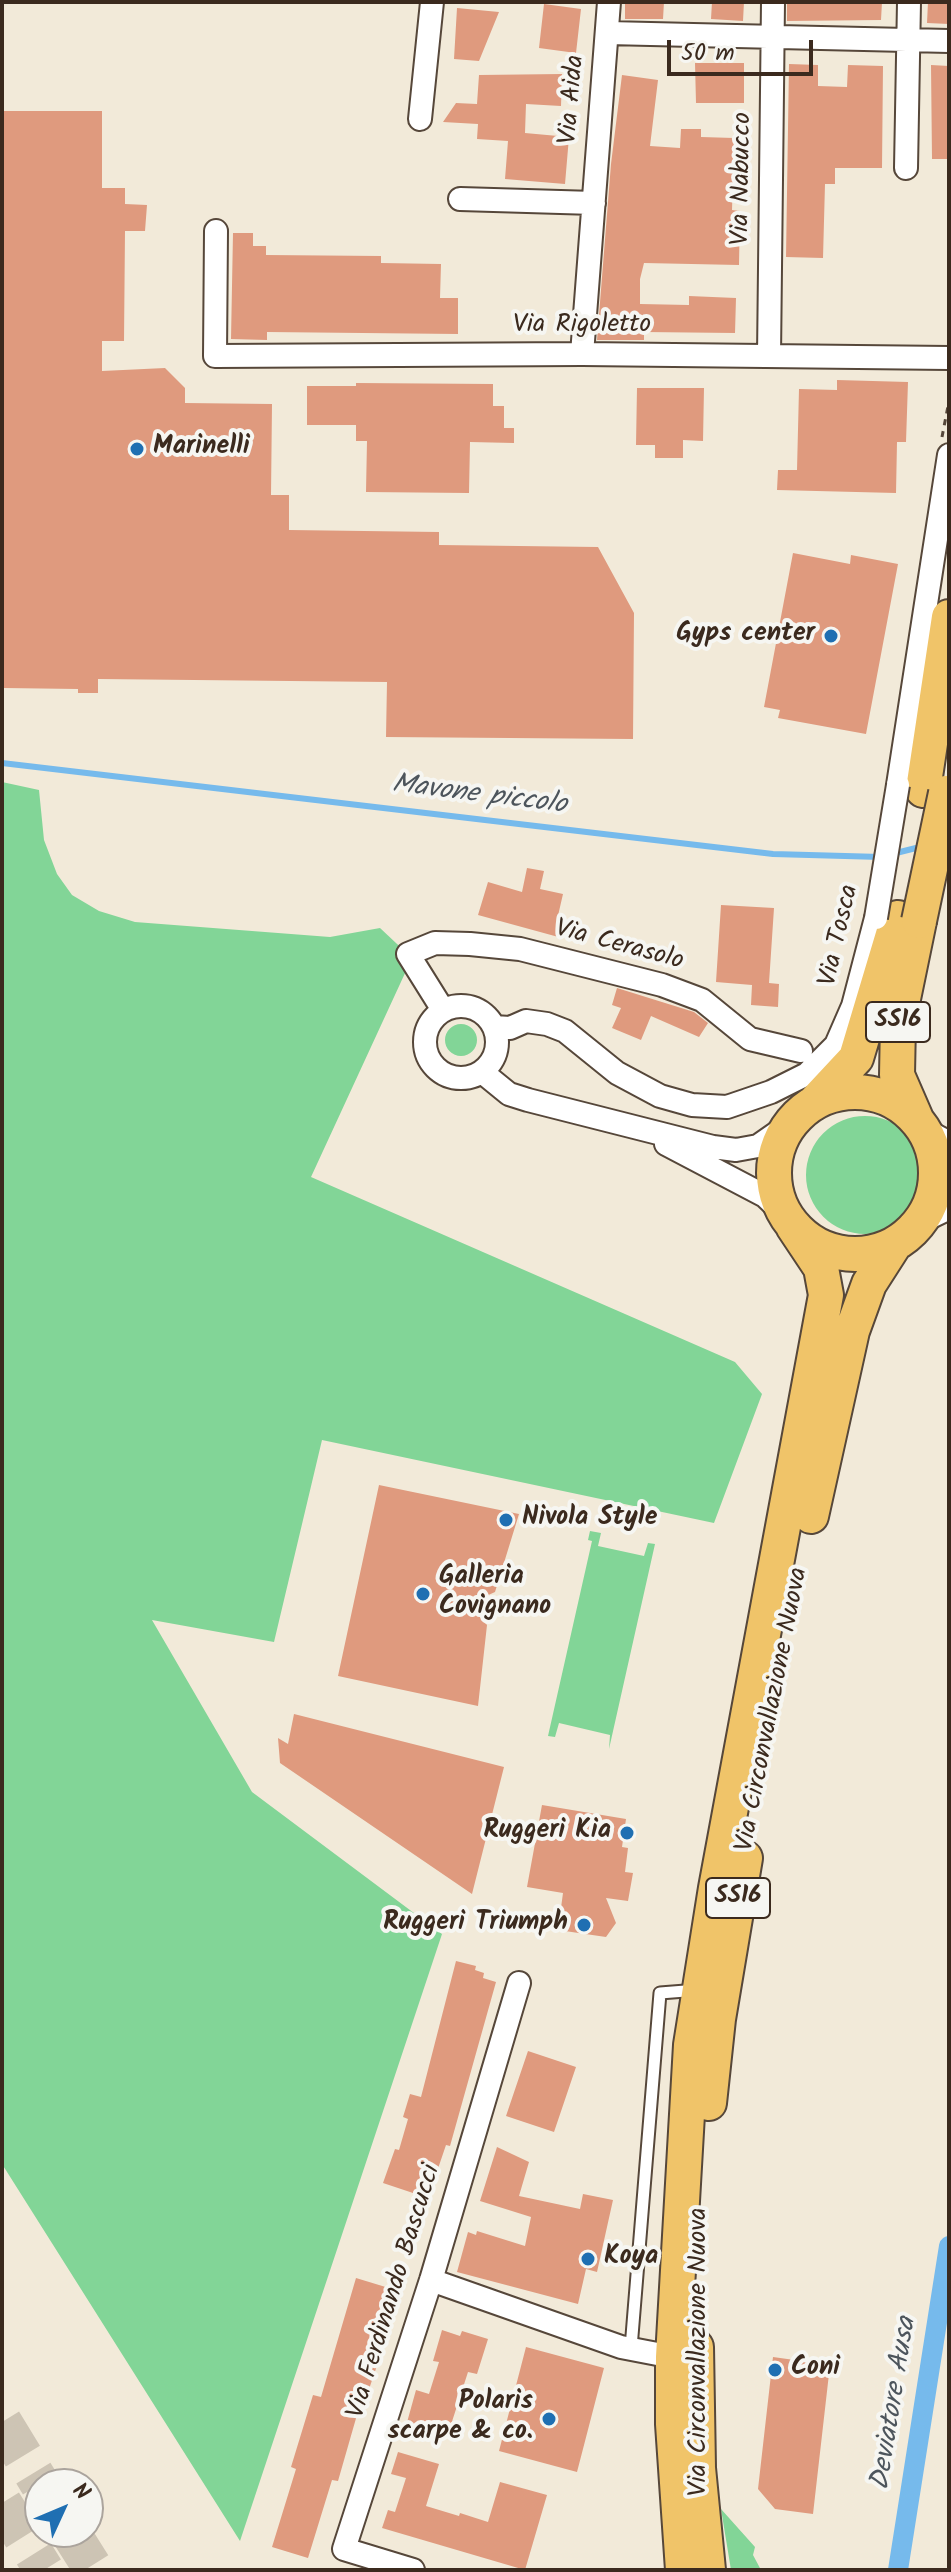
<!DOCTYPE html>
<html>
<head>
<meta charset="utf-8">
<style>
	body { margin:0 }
	#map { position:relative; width:951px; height:2572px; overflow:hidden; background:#f2ead9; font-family:Kalam,sans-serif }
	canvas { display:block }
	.frame { position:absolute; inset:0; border:4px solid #3b2a1e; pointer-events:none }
	.north { position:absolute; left:24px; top:2468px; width:80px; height:80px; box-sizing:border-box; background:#f6f6f2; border:2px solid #aba49d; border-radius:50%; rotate:46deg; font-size:22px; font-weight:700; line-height:32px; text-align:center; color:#3b2a1e }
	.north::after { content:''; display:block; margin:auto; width:28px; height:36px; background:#1f6fb2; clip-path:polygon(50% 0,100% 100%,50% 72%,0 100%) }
	.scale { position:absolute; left:667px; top:40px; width:146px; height:36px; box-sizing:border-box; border:4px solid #3b2a1e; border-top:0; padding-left:10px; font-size:24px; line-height:28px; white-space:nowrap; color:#3b2a1e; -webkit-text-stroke:6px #f6f6f2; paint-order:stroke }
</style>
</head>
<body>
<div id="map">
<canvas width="951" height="2572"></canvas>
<div class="frame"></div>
<div class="north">N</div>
<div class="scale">50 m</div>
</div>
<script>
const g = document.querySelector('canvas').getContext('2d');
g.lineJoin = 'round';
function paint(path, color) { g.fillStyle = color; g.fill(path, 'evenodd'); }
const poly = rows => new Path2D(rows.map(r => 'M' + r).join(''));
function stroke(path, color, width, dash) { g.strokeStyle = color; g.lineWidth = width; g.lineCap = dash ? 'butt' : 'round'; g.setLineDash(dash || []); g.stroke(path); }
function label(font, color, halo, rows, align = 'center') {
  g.font = font + ' Kalam,sans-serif'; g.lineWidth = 8; g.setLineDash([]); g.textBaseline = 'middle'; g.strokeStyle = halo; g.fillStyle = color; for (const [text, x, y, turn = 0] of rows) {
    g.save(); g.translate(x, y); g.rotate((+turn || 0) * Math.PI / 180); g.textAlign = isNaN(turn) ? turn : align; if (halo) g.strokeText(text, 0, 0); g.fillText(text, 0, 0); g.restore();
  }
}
paint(poly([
	[2,782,39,790,44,840,57,874,72,895,99,911,135,922,330,937,380,928,412,958,311,1177,735,1362,762,1394,714,1523,322,1440,274,1642,152,1620,252,1792,442,1934,240,2541,2,2164],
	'445 1040a16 16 0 1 1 32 0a16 16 0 1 1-32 0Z',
	'806 1175a59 59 0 1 1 118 0a59 59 0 1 1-118 0Z',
	[590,1531,601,1533,598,1546,644,1556,648,1543,655,1544,609,1749,610,1735,559,1723,555,1737,548,1736,592,1541,588,1540],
	[721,2509,755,2547,753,2555,761,2570,731,2570]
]), '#82d597');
stroke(poly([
	[2,763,773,854,881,857],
	[892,854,924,846]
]), '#76baec', 6);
stroke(poly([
	[898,2570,949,2246]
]), '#76baec', 20);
paint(poly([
	[625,2,664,2,663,19,625,19],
	[712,2,744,2,743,21,711,19],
	[787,2,882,2,881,20,787,21],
	[928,2,949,2,949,24,927,23],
	[544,4,581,9,576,53,539,48],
	[457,8,499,12,479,61,454,59],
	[695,63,744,63,744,103,696,103],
	[789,64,818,65,818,86,847,87,848,65,883,66,882,168,835,168,835,184,825,184,823,258,786,257],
	[931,65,949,66,949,159,932,159],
	[562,74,561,106,526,104,525,133,569,137,565,184,505,179,508,141,477,139,478,124,443,122,456,103,477,104,479,75],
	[622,75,658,80,650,146,680,148,681,129,701,129,701,137,734,138,732,210,740,211,739,265,644,263,640,279,640,304,689,305,689,296,736,298,735,333,644,332,644,340,597,340,611,164],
	[2,111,102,111,102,188,125,188,125,204,147,205,145,231,125,231,124,341,102,341,102,371,165,368,185,388,185,403,272,404,271,495,289,495,289,530,439,532,439,545,598,547,634,613,633,739,386,737,387,682,98,679,98,693,78,693,78,689,4,688],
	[233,233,253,233,253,246,266,246,266,255,381,256,381,263,441,264,440,298,458,298,458,334,267,332,267,340,231,339],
	[837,380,908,382,906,442,897,442,896,493,777,490,778,470,797,470,799,389,837,390],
	[356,383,493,384,493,406,504,406,504,428,514,428,514,443,470,442,469,493,366,492,367,441,356,441,356,425,307,425,307,386,356,386],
	[637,388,704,388,703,441,683,440,683,458,655,458,655,445,636,445],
	[793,553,850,564,851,555,898,564,866,734,778,718,780,710,764,707],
	[527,868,544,871,540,889,563,894,557,920,566,922,562,938,478,915,488,882,522,892],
	[721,905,774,908,769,983,779,984,778,1007,751,1005,752,985,716,982],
	[617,988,694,1012,708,1023,699,1037,651,1016,641,1040,612,1028,621,1008,612,1005],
	[379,1485,519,1514,495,1592,484,1597,480,1617,487,1625,478,1706,338,1676],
	[294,1714,504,1767,472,1894,280,1763,278,1738,288,1744],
	[542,1805,626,1819,622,1847,628,1848,625,1872,633,1873,628,1901,606,1898,616,1923,606,1937,558,1930,563,1893,527,1887],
	[456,1961,476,1966,475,1970,484,1973,483,1978,496,1982,450,2146,446,2145,428,2198,383,2183,395,2149,399,2150,408,2119,403,2117,410,2094,421,2097],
	[528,2051,576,2067,554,2132,506,2116],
	[497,2147,529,2162,519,2196,580,2209,583,2194,613,2200,597,2272,586,2269,578,2304,457,2272,468,2232,476,2235,477,2231,525,2246,531,2217,480,2201],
	[356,2278,402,2292,367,2395,363,2394,338,2481,332,2480,308,2558,272,2547,296,2469,291,2467,313,2395,321,2397],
	[442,2330,460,2336,462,2331,488,2339,477,2374,468,2372,447,2437,406,2426,416,2390,429,2394,439,2362,433,2361],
	[526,2347,604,2368,577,2472,499,2451],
	[773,2357,830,2365,813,2514,775,2509,758,2489],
	[398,2452,439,2464,426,2506,459,2516,460,2513,488,2522,500,2482,547,2495,525,2570,382,2528,388,2510,395,2512,406,2478,391,2474]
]), '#df9a7e');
stroke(poly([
	[2,2422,40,2484],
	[2,2503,44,2570],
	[70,2532,94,2570]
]), '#cdc4b4', 40, [40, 20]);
const service = poly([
	[631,2348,660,1993,698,1990]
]);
const minor = poly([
	[608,33,949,41],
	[420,119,432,2],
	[906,168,909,2],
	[460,199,594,203],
	[216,231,215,356,582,354,949,358],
	[582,354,609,2],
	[769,356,773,2],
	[898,785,949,455],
	'425 1042a36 36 0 1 1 72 0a36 36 0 1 1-72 0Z',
	[443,1010,408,954,435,943,470,944,520,949,662,985,702,1000,750,1039,801,1051],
	[494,1027,510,1028,526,1021,547,1024,565,1031,617,1073,660,1096,692,1105,727,1107,771,1092,807,1074,836,1045,853,1006,876,918],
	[482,1072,509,1094,528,1100,713,1147,736,1150,758,1146,791,1123],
	[666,1144,765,1196,783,1213],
	[431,2280,621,2347,673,2357],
	[413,2570,344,2549,431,2280,519,1983]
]);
const tertiary = poly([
	[926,1134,949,1146],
	[924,1217,949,1205]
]);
const primary = poly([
	[923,790,949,617],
	'774 1173a81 81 0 1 1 162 0a81 81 0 1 1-162 0Z',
	[815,1102,856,1058,898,918],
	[917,1121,897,1075,898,1023,919,921],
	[811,1516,852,1331,869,1284,894,1245],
	[709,2103,718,2019,745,1858],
	[696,2347,698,2468,708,2570],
	[683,2570,673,2424,673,2357,691,2045,716,1888,826,1295,821,1268,793,1226]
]);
stroke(service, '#56473a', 15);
stroke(minor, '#56473a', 26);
stroke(tertiary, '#56473a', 32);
stroke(primary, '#56473a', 38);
stroke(poly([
	[942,437,949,401]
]), '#56473a', 3, [6, 6]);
stroke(service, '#fff', 11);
stroke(minor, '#fff', 22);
stroke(tertiary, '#fff', 28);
stroke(primary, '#f0c469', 34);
const minorBridge = poly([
	[876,918,898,785]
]);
const primaryBridge = poly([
	[919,921,946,793]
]);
stroke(minorBridge, '#56473a', 26, []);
stroke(primaryBridge, '#56473a', 38, []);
stroke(minorBridge, '#fff', 22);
stroke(primaryBridge, '#f0c469', 34);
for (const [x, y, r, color] of [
	[137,449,8,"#1f6fb2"],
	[831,636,8,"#1f6fb2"],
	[506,1520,8,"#1f6fb2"],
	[423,1594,8,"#1f6fb2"],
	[627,1833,8,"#1f6fb2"],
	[584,1925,8,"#1f6fb2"],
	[588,2259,8,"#1f6fb2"],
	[775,2370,8,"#1f6fb2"],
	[549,2419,8,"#1f6fb2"]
]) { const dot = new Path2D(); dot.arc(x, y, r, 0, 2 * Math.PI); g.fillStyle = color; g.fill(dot); stroke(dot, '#f6f6f2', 3); }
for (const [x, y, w] of [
	[898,1022,64],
	[738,1898,64]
]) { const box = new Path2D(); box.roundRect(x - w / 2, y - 20, w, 40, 6); g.fillStyle = '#f6f6f2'; g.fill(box); stroke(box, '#3b2a1e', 2); }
label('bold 24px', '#3b2a1e', null, [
	["SS16",898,1022],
	["SS16",738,1898]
]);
label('26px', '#3b2a1e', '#f6f6f2', [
	["Via Aida",574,100,-85],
	["Via Nabucco",744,179,-89],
	["Via Rigoletto",582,327],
	["Via Tosca",841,936,-77],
	["Via Cerasolo",619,947,15],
	["Via Circonvallazione Nuova",774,1710,-79],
	["Via Ferdinando Bascucci",396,2292,-73],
	["Via Circonvallazione Nuova",701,2352,-90]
]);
label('bold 26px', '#3b2a1e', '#f6f6f2', [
	["Marinelli",153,449],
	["Gyps center",815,636,"right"],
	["Nivola Style",522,1520],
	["Galleria",439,1579],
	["Covignano",439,1609],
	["Ruggeri Kia",611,1833,"right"],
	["Ruggeri Triumph",568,1925,"right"],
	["Koya",604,2259],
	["Coni",791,2370],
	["Polaris",533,2404,"right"],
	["scarpe & co.",533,2434,"right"]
], 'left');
label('italic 28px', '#4d555c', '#f6f6f2', [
	["Mavone piccolo",479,797,7],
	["Deviatore Ausa",896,2404,-81]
]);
</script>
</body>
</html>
